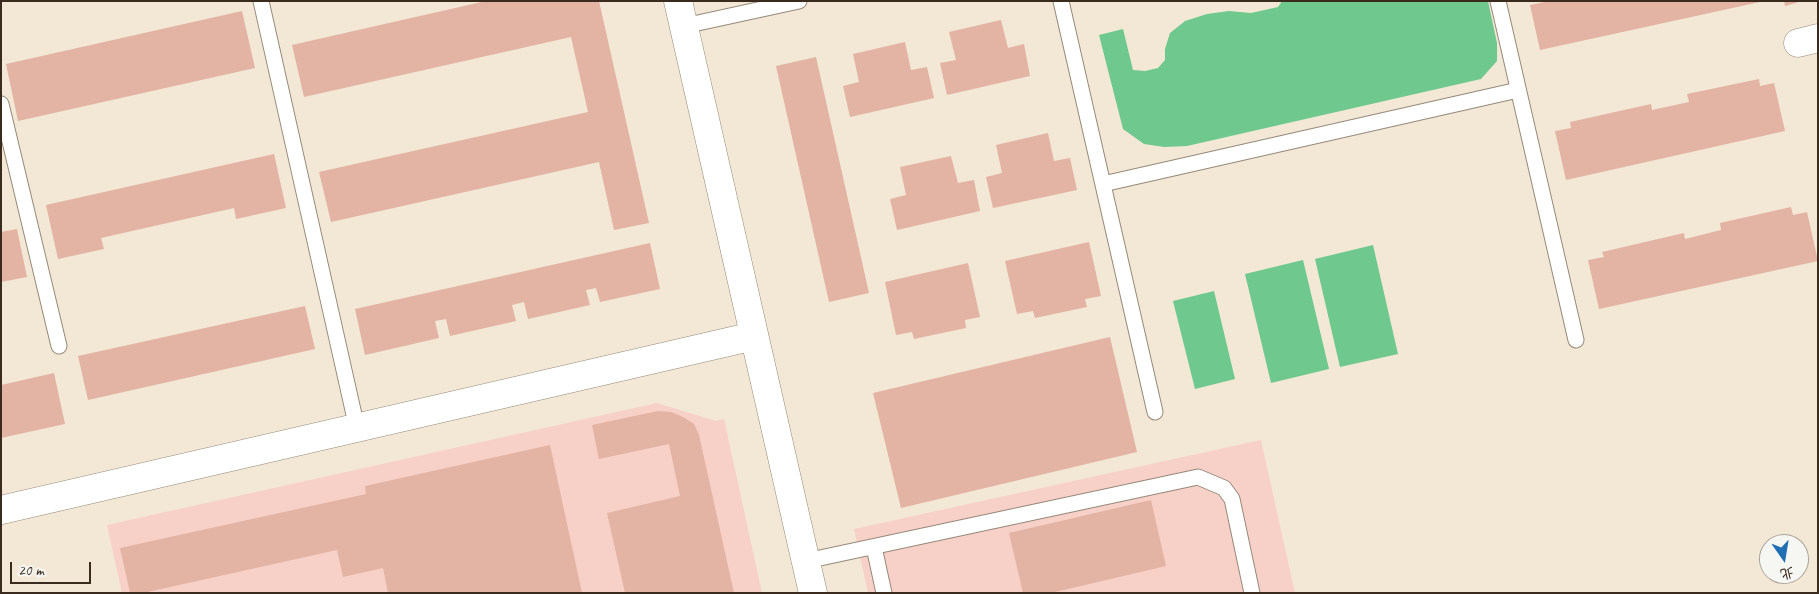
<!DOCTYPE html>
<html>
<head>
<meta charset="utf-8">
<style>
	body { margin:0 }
	#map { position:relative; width:1819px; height:594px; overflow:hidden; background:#f2e8d5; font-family:Caveat,"LXGW WenKai TC",sans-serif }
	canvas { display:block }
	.frame { position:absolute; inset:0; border:2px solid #3b2a1e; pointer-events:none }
	.north { position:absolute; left:1759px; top:534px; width:50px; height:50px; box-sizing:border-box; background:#f6f6f2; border:1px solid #aba49d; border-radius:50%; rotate:167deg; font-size:14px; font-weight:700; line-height:20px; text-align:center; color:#3b2a1e }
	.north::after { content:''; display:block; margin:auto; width:18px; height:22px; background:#1f6fb2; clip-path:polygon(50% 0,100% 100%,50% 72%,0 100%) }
	.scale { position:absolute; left:10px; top:562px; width:81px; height:22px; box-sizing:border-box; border:2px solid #3b2a1e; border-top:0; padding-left:6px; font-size:15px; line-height:18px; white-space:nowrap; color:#3b2a1e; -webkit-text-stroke:4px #f6f6f2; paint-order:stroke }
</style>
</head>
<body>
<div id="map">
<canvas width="1819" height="594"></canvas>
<div class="frame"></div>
<div class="north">北</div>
<div class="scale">20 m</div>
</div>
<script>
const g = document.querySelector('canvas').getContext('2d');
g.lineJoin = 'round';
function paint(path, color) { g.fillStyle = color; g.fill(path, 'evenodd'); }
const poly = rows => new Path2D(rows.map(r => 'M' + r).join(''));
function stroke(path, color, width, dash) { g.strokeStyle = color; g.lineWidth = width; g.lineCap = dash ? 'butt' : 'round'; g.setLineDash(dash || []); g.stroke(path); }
paint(poly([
	[657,403,716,421,724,419,762,593,122,593,107,525],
	[1261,440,1295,593,868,593,854,529]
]), '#f7d1c7');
paint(poly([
	[1282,1,1488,1,1497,43,1497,61,1481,79,1187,146,1164,147,1144,144,1123,129,1099,35,1123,29,1133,70,1145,71,1158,68,1165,60,1165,49,1170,33,1185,21,1207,14,1229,11,1251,13,1278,7],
	[1373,245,1398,354,1340,367,1315,259],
	[1303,260,1329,369,1271,383,1245,274],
	[1214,291,1235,379,1195,389,1173,301]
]), '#6fc88e');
paint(poly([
	[486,1,599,1,649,223,614,230,599,162,331,222,319,172,588,112,571,37,304,97,292,45],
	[1549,1,1760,1,1760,2,1540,50,1530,5],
	[1784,1,1799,1,1799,2,1785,6],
	[242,11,255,68,18,121,6,64],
	[1001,20,1008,48,1024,44,1030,76,947,95,940,63,956,60,949,32],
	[905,42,911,70,927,67,934,98,850,117,843,86,859,82,853,54],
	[816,57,869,293,829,302,776,66],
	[1759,79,1760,86,1774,83,1785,131,1566,180,1555,131,1571,128,1570,122,1651,104,1652,110,1689,102,1687,94],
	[1048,133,1054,161,1070,158,1077,190,993,208,986,177,1002,173,996,145],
	[274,154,286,208,236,219,234,208,101,238,104,249,58,259,46,205],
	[951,156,958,183,974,180,980,211,897,230,890,199,906,195,900,167],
	[1791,207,1793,215,1807,212,1818,261,1599,309,1588,260,1604,257,1602,252,1684,233,1685,239,1721,230,1720,223],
	[17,229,27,277,1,282,1,232],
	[1089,242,1101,296,1085,299,1087,307,1035,318,1033,311,1017,314,1005,261],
	[650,243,660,289,600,302,596,288,586,290,590,305,528,319,524,302,512,305,516,321,450,336,446,319,435,321,439,338,365,355,355,309],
	[968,263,980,317,965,320,966,328,914,339,912,332,896,335,885,282],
	[305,306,315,349,88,400,78,356],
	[1110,337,1137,452,901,508,873,393],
	[54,373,65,424,1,438,1,385],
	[658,411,671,412,683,417,694,424,699,435,734,593,625,593,607,513,680,496,669,444,599,459,592,425],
	[550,445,582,593,388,593,383,568,343,577,337,550,143,593,130,593,120,548,366,494,365,486],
	[1151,500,1166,566,1051,593,1023,593,1009,533]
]), '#e3b3a4');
const lane = poly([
	[261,1,357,428],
	[1061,1,1155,412],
	[1498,1,1576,340],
	[684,26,799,1],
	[1,104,59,346],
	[1103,184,1518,90],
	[874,547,884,593],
	[806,561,1198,477,1224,488,1232,499,1252,593]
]);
const street = poly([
	[1798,43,1818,38],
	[1,510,754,336]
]);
const secondary = poly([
	[678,1,813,593]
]);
stroke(lane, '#96897a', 17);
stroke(street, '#96897a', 29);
stroke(secondary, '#96897a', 29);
stroke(lane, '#fff', 15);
stroke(street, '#fff', 28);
stroke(secondary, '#fff', 28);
</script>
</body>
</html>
